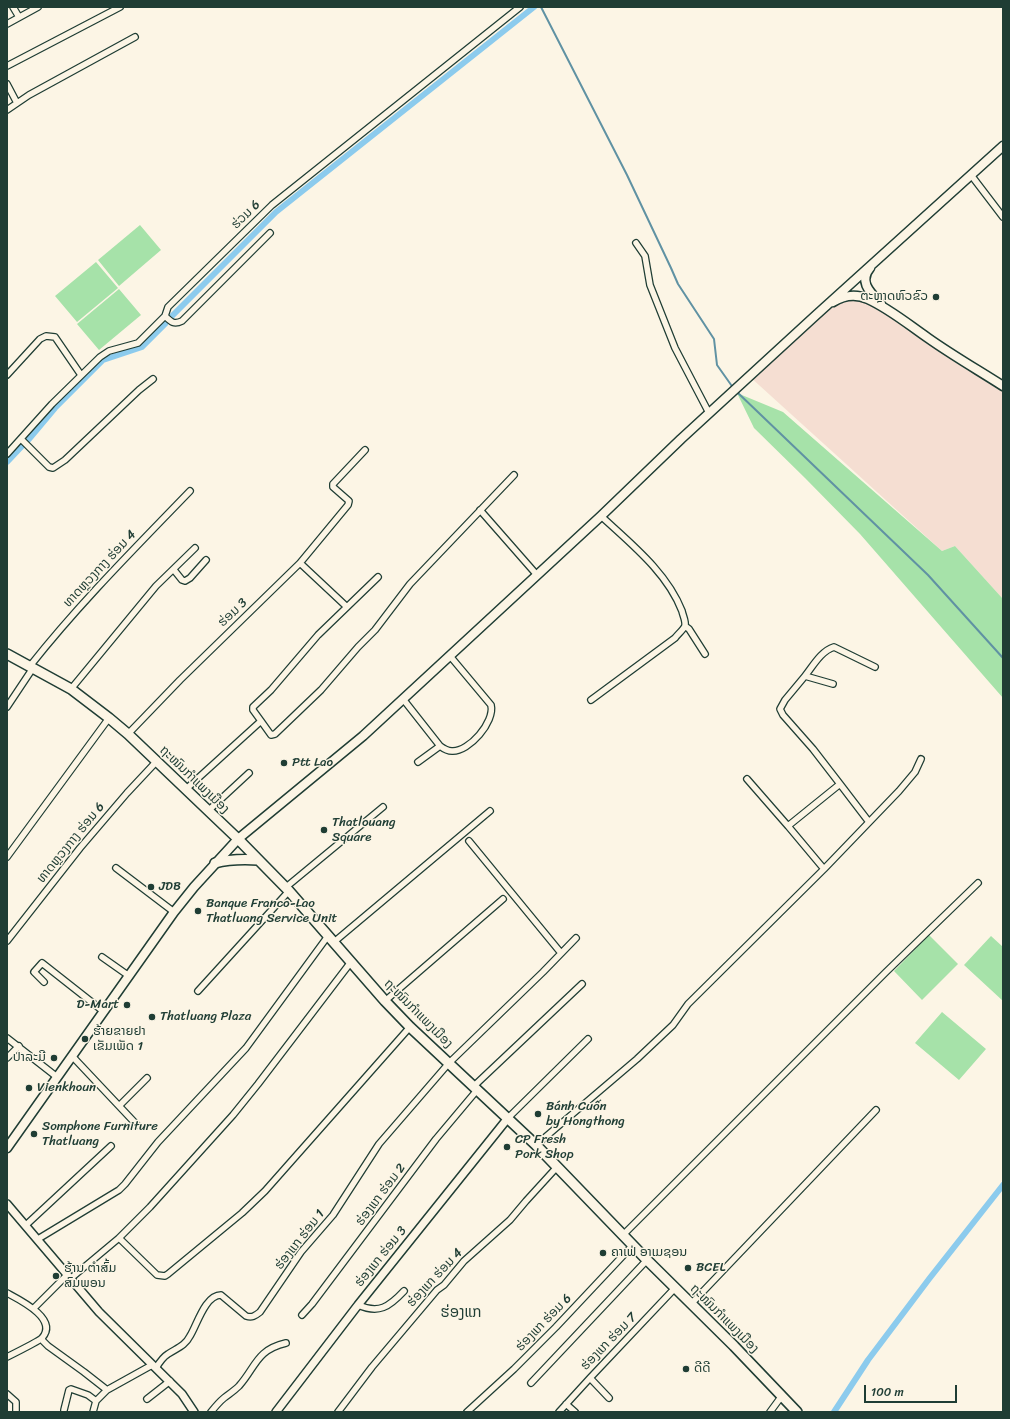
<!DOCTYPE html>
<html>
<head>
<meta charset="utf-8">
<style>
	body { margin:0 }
	#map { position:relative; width:1010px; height:1419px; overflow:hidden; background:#fcf5e5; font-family:Sriracha,sans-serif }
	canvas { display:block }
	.frame { position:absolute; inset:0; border:8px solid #1f3d34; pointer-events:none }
	.scale { position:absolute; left:864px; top:1385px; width:93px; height:18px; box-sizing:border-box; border:2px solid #1f3d34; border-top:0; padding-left:5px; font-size:12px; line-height:14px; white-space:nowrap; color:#1f3d34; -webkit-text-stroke:3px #fcf5e5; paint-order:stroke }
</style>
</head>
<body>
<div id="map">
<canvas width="1010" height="1419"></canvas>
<div class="frame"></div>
<div class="scale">100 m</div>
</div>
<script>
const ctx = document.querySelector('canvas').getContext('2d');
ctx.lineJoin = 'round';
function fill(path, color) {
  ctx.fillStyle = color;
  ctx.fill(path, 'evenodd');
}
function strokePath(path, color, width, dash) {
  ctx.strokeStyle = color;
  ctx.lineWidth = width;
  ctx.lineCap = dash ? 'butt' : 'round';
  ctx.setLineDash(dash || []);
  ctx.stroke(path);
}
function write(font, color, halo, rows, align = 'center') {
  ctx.font = font + ' Sriracha,"Noto Sans Lao",sans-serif';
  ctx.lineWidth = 3;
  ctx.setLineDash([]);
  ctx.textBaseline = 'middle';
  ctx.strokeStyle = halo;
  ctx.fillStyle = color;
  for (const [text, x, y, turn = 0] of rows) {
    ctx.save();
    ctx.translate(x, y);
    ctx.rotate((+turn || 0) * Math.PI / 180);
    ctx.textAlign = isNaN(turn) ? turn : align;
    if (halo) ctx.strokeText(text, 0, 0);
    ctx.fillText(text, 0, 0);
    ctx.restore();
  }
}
fill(new Path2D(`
	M853 296 885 309 1003 381V599L955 546 942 551 749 376 831 303Z`), '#f5ded2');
fill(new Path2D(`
	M140 225 161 250 119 286 98 260Z
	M96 262 118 288 77 322 55 296Z
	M119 289 141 315 99 350 77 324Z
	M737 393 783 412 942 551 955 546 1003 599V698L860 534 805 478 754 428Z
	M929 935 958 964 922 1000 894 971Z
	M991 936 1003 947V1001L964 965Z
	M942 1012 986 1049 959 1080 915 1043Z`), '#a6e2a9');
strokePath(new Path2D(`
	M541 7 627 175 671 268 678 284 714 339 717 365 734 389
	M737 392 928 575 1003 658`), '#6092a3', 2);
strokePath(new Path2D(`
	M172 316 276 212 534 7
	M29 439 55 408 103 360 142 347 165 324
	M7 462 23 445
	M834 1412 868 1360 929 1279 1003 1185`), '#8ccbed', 6);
const minor = new Path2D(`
	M13 7 19 17
	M7 24 38 7
	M7 66 120 7
	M7 84 17 103
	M7 110 29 95 135 37
	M971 175 1003 217
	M636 243 645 256 650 285 675 348 709 413
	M165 316C171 322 174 325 182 321L270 233
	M7 375 40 339 46 336 55 337 81 375
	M21 439 49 467 53 468 65 460 139 390 153 379
	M7 454 52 404 100 357 109 351 138 343 165 316 168 307 272 205 520 7
	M480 510 537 575
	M300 563 347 607
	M174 570 182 580 185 581 190 578 206 560
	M685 626 689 629 705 654
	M30 666C79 604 135 548 190 491
	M805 676C813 666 821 651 834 647L875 667
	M71 689 156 586 195 548
	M403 699 440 746C444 749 447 751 452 751 469 752 495 722 491 705L450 656
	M591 700 675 638C678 634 683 630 685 626 686 621 683 616 682 611 667 572 630 543 601 516
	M7 707 33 668
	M261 721 253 710V707L271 690 318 635 378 577
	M128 734 180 680 300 563 348 505 349 501 333 487V484L365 450
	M418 762 440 746
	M747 779 788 826
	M840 784 869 822
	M185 790 261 721 271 735 275 734 321 690 358 647 375 630 410 584 514 475
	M208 811 249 773
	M469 841 561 953
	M7 857 109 718
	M116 868 174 912
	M824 869 899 791 915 772 921 759
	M285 888 383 807
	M7 941 80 848 127 793 156 762
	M334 942 490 811
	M102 957 129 976
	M44 982 34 972 42 963 103 1011
	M198 991 289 891
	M385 1001 503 899
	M7 1038 57 1077
	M72 1056 137 1125
	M7 1058 19 1046
	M474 1086 582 984
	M119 1106 147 1078
	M508 1118 588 1039
	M536 1145 637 1059 673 1025 688 1004 824 869 788 826 840 784 813 749 783 715 780 709 785 700 805 676 833 684
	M26 1225 111 1146
	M623 1235 886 972 978 883
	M119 1238 157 1275 165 1276 168 1274 242 1213 265 1191 410 1027
	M38 1239 119 1190 125 1184 158 1142 246 1048 328 936
	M70 1279 119 1238 150 1207 233 1115 258 1084 351 962
	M7 1293C20 1300 59 1319 42 1338 39 1341 13 1354 7 1357
	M691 1304 876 1110
	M358 1305C379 1314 389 1307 404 1291
	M34 1308 67 1275
	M302 1315 312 1304 436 1139 478 1089
	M42 1338 43 1341 48 1346 84 1372 107 1390
	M156 1368C159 1363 163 1357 168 1354 177 1348 185 1346 190 1336 197 1325 205 1295 221 1295L246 1316C252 1318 255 1316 260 1312L301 1252 333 1215 379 1144 449 1063 543 972 576 938
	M590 1378 609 1398
	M531 1383 647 1260
	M7 1394 16 1402V1412
	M147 1399 170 1381
	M566 1404 575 1412
	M64 1410 69 1390 71 1389 88 1395 96 1401
	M93 1412 96 1401 107 1390 152 1365
	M211 1412C215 1407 219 1402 224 1398 229 1394 234 1391 239 1386 256 1367 256 1350 286 1343
	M338 1412 372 1367 437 1290 444 1285 464 1261 510 1220 526 1201 557 1167
	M467 1412 514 1369 556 1327 633 1245
	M559 1412 590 1378 675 1288
	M770 1412 781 1397`);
const tertiary = new Path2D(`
	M7 1204 99 1312 182 1394 194 1412
	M276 1412 358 1305 508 1118`);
const secondary = new Path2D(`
	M870 268C858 282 871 293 881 304
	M833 302C844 295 857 294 868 299 890 309 909 325 928 338 952 355 978 370 1003 386
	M7 1148 174 912 194 887 238 839 363 736 601 516 681 439 815 316 1003 146`);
const primary = new Path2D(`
	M7 654 71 689 109 718 128 734 238 839 289 891 385 1001 410 1027 536 1145 647 1260 734 1346 797 1412
	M215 863C230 859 243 859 258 860`);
strokePath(minor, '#1f3d34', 8);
strokePath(tertiary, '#1f3d34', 10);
strokePath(secondary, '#1f3d34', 11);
strokePath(primary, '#1f3d34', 12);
strokePath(minor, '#fcf5e5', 5.5);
strokePath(tertiary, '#fcf5e5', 7);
strokePath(secondary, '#fcf5e5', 8);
strokePath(primary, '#fcf5e5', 9);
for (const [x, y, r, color] of [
	[936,297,4,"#1f3d34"],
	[284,763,4,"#1f3d34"],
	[324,830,4,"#1f3d34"],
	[151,887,4,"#1f3d34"],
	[198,911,4,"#1f3d34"],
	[127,1005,4,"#1f3d34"],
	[152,1017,4,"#1f3d34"],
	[85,1039,4,"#1f3d34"],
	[54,1058,4,"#1f3d34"],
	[29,1088,4,"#1f3d34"],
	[538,1114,4,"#1f3d34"],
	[34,1134,4,"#1f3d34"],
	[507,1147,4,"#1f3d34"],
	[603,1253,4,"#1f3d34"],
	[688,1268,4,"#1f3d34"],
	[56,1276,4,"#1f3d34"],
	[686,1369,4,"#1f3d34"]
]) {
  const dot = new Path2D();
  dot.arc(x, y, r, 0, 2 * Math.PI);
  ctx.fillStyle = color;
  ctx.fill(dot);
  strokePath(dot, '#fcf5e5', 1.5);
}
write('13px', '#1f3d34', '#fcf5e5', [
	["ຮ່ວມ 6",246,215,-45],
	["ທາດຫຼວງກາງ ຮ່ອມ 4",100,569,-47],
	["ຮ່ອມ 3",233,613,-44],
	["ຖະໜົນກຳແພງເມືອງ",194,780,44],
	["ທາດຫຼວງກາງ ຮ່ອມ 6",71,843,-51],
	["ຖະໜົນກຳແພງເມືອງ",418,1014,45],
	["ຮ່ອງແກ ຮ່ອມ 2",381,1195,-53],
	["ຮ່ອງແກ ຮ່ອມ 1",300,1240,-52],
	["ຮ່ອງແກ ຮ່ອມ 3",381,1257,-51],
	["ຮ່ອງແກ ຮ່ອມ 4",435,1278,-47],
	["ຖະໜົນກຳແພງເມືອງ",724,1319,45],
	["ຮ່ອງແກ ຮ່ອມ 6",544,1323,-46],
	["ຮ່ອງແກ ຮ່ອມ 7",609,1342,-46]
]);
write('13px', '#1f3d34', '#fcf5e5', [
	["ຕະຫຼາດຫົວຂົວ",928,297,"right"],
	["Ptt Lao",292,763],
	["Thatlouang",332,823],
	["Square",332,838],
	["JDB",159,887],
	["Banque Franco-Lao",206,904],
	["Thatluang Service Unit",206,919],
	["D-Mart",119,1005,"right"],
	["Thatluang Plaza",160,1017],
	["ຮ້າຍຂາຍຢາ",93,1032],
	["ເຂັມເພັດ 1",93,1047],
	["ປາລະມີ",46,1058,"right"],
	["Vienkhoun",37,1088],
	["Bánh Cuốn",546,1107],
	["by Hongthong",546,1122],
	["Somphone Furniture",42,1127],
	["Thatluang",42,1142],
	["CP Fresh",515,1140],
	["Pork Shop",515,1155],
	["ຄາເຟ່ ອາເມຊອນ",611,1253],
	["BCEL",696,1268],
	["ຮ້ານ ຕຳສົ້ມ",64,1269],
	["ສົມພອນ",64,1284],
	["ດີດີ",694,1369]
], 'left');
write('15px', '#1f3d34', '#fcf5e5', [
	["ຮ່ອງແກ",461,1313]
]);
</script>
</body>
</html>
